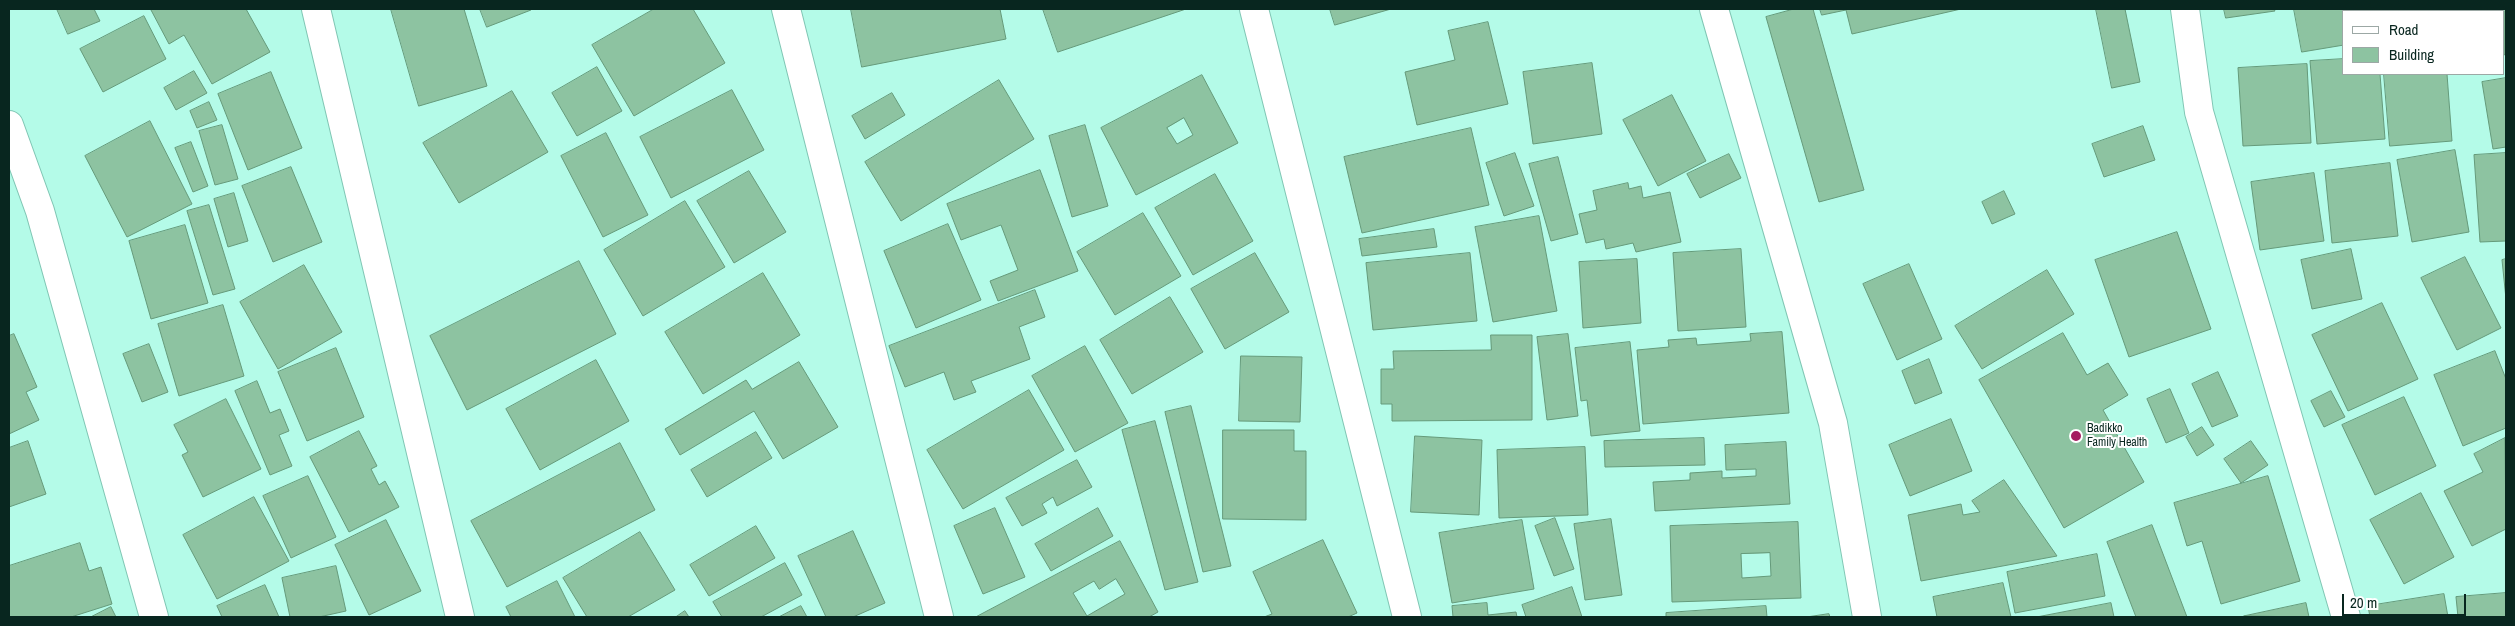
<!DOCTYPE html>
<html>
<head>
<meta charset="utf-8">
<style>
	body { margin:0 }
	#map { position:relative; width:2515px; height:626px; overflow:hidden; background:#b4fbe8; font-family:"Archivo Narrow",sans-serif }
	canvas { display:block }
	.frame { position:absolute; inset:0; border:10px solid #08261f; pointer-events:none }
	.legend { position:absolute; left:2342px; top:10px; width:162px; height:65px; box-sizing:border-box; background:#fff; border:1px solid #9ca8a5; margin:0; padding:6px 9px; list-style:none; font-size:15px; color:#08261f }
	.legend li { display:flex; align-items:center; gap:10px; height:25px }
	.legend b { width:25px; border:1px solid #9ca8a5 }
	.scale { position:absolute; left:2342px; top:594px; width:124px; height:22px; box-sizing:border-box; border:2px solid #08261f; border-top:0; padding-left:6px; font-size:15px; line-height:18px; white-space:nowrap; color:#08261f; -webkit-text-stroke:4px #fff; paint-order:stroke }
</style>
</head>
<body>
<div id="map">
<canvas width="2515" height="626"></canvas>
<div class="frame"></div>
<ul class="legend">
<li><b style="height:6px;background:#fff"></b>Road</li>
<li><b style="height:14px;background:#8dc3a1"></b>Building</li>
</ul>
<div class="scale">20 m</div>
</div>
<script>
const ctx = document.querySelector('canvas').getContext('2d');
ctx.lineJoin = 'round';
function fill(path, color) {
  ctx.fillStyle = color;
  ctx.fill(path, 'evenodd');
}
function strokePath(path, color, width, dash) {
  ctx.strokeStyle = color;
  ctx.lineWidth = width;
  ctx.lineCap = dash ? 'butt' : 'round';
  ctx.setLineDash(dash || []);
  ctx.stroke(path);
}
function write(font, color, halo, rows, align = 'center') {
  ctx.font = font + ' "Archivo Narrow",sans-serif';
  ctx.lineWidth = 4;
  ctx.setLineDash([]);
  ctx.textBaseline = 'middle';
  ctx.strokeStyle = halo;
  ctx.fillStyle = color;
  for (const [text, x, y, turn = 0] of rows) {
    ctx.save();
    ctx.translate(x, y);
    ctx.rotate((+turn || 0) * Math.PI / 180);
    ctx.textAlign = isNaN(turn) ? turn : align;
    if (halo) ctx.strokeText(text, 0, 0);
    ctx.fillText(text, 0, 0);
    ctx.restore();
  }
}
const building = new Path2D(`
	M57 9H94L100 21 68 34Z
	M153 9H246L270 52 212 84 184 35 169 44 151 10Z
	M391 9H464L487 86 419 106Z
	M480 9H531V10L487 27Z
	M654 9H693L725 63 634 116 592 45Z
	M851 9H1000L1006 39 862 67Z
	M1043 9H1186L1058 52Z
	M1330 9H1391L1335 25Z
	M1794 9H1813L1864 190 1819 202 1766 17Z
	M1820 9H1961L1852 34 1846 10 1822 15Z
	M2096 9H2125L2140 82 2112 88Z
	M2224 9H2274L2275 11 2226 18Z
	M2294 9H2401L2402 11H2344V45L2302 52Z
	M2415 9H2474V11H2416Z
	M2479 9H2506V54L2504 55V11H2480Z
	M144 16 166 59 103 92 80 49Z
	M1488 22 1508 104 1417 125 1405 72 1455 60 1448 31Z
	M2344 59V74H2380L2385 139 2317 144 2310 61Z
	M1592 63 1602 134 1533 144 1523 72Z
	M2307 64 2311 143 2243 146 2238 68Z
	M597 67 622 111 577 136 552 93Z
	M194 71 207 93 176 110 164 88Z
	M271 72 302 148 248 170 218 94Z
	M2384 74H2447L2452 141 2390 146Z
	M1202 75 1238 143 1136 195 1101 128ZM1184 118 1193 135 1177 144 1167 128Z
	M2506 78V147L2493 149 2482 82Z
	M999 80 1034 139 901 221 865 162Z
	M732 90 764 150 671 198 640 137Z
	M512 91 548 152 459 203 423 143Z
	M892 93 905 115 865 139 852 116Z
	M1672 95 1706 161 1658 186 1623 120Z
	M209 102 217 120 197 128 190 111Z
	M150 121 192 204 127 237 85 156Z
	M222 125 238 179 215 185 199 131Z
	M1085 125 1108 206 1072 217 1049 136Z
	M2143 126 2155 160 2104 177 2092 144Z
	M1471 128 1489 205 1362 233 1344 157Z
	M606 133 648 215 603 237 561 156Z
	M191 142 208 186 193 192 175 148Z
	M2455 150 2469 232 2412 242 2397 160Z
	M1515 153 1534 206 1504 216 1486 163Z
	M2506 153V241L2480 242 2474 155Z
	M1729 154 1741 178 1700 198 1687 174Z
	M1558 157 1578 234 1551 241 1529 164Z
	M2390 163 2398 236 2332 243 2325 171Z
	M291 167 322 242 273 262 242 186Z
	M1040 170 1078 271 998 301 990 281 1018 270 1001 225 961 240 947 204Z
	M749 171 786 232 734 263 697 201Z
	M2314 173 2324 241 2260 250 2251 182Z
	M1215 174 1253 241 1193 275 1155 208Z
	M1628 183 1629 189 1641 186 1643 198 1670 192 1681 242 1636 252 1633 243 1606 249 1604 239 1586 243 1579 214 1597 210 1593 191Z
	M2004 191 2015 214 1992 224 1982 202Z
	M234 193 248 241 228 247 214 199Z
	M685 201 725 267 643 316 604 250Z
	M209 205 235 289 213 295 187 211Z
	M1143 213 1181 276 1115 315 1077 252Z
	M1539 216 1557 311 1493 322 1475 227Z
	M948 224 981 300 916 328 884 251Z
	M185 225 208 303 151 319 129 241Z
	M1434 229 1437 247 1362 256 1359 239Z
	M2177 232 2211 329 2129 357 2095 260Z
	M1741 249 1746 327 1678 331 1673 253Z
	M2351 249 2362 299 2312 309 2301 260Z
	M1255 253 1289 312 1225 349 1191 289Z
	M1470 253 1477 321 1373 330 1366 263Z
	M2465 257 2501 328 2457 350 2421 278Z
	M1637 259 1641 323 1583 328 1579 262Z
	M2506 259V299L2502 260Z
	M579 261 616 334 467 410 430 336Z
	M1909 264 1942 339 1897 360 1863 284Z
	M304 265 342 332 278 369 240 302Z
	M2047 270 2074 314 1982 369 1955 326Z
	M763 273 800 335 703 394 665 332Z
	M1035 290 1045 317 1019 327 1030 359 971 381 976 392 954 400 944 372 905 387 889 346Z
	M1170 297 1203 352 1132 394 1100 340Z
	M2382 303 2418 379 2348 411 2312 335Z
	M223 305 244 376 179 396 158 324Z
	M1782 332 1789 413 1643 424 1637 350 1669 347 1668 340 1696 338 1697 345 1751 341 1750 334Z
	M2063 333 2087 375 2108 363 2128 395 2103 410 2144 482 2064 528 1979 380Z
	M14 334 37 387 26 392 39 420 9 434V336Z
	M1568 334 1578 416 1547 420 1537 337Z
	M1491 335H1532V420L1392 421V404H1381V369H1394L1393 351 1491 350Z
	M1630 342 1640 431 1591 436 1587 400 1581 401 1575 348Z
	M149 344 168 392 142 402 123 354Z
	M1085 346 1128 423 1075 452 1032 376Z
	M336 348 364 417 307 441 278 372Z
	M2495 351 2506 379V428L2463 446 2434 375Z
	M1241 356 1302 357 1300 422 1239 421Z
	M1929 359 1942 393 1915 404 1902 371Z
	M596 360 629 421 540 470 506 409Z
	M799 362 838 427 783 459 754 411 680 455 665 429 746 380 752 389Z
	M2218 372 2238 416 2212 427 2192 384Z
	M257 381 270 413 280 409 289 431 279 435 292 466 270 475 235 391Z
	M2170 389 2189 433 2166 443 2147 399Z
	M1029 390 1064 450 963 509 927 450Z
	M2331 391 2345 417 2324 427 2311 401Z
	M2404 397 2436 466 2375 495 2342 425Z
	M226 399 261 469 203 497 182 455 188 452 174 425Z
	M1191 406 1231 566 1203 572 1165 412Z
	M1951 419 1972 471 1910 496 1889 445Z
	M1155 421 1198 582 1165 590 1122 430Z
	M2202 427 2214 445 2197 456 2186 437Z
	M1223 430H1294V451H1306V520L1223 519Z
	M359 431 377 466 371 469 379 485 385 481 399 507 349 532 310 457Z
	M756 432 772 458 707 497 691 470Z
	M1415 436 1482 440 1479 515 1411 512Z
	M1704 438 1705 465 1605 467 1604 441Z
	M2505 438 2506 529 2472 546 2444 491 2483 472 2474 454Z
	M28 441 46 494 9 507V448Z
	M2251 441 2268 465 2241 483 2224 459Z
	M1786 442 1790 504 1655 511 1653 482 1690 480V473L1722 471V478L1756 476V469L1726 470 1725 445Z
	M620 443 655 510 507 587 471 521Z
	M1585 447 1588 515 1499 518 1497 450Z
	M1077 460 1092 487 1057 506 1053 497 1042 504 1047 513 1022 526 1006 498Z
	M308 476 336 537 291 558 263 496Z
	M2268 476 2300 581 2221 604 2202 541 2187 546 2174 503Z
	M2004 480 2057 556 1921 581 1908 515 1961 504 1963 515 1980 512 1972 501Z
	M2421 493 2454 557 2404 584 2370 520Z
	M254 497 289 561 217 599 183 535Z
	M995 508 1025 577 983 594 954 526Z
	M1098 508 1113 536 1051 571 1035 544Z
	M1555 518 1574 569 1554 576 1535 526Z
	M1611 519 1622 595 1585 600 1574 524Z
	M386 520 421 591 369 615 335 545Z
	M1522 520 1534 589 1452 603 1439 533Z
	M1798 522 1801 598 1672 602 1670 526ZM1770 553 1771 576 1742 578 1741 554Z
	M2152 525 2187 617H2136L2107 542Z
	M756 526 775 558 709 596 690 565Z
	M853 531 885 603 853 617H826L798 556Z
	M640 532 675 590 628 617H587L563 578Z
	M1323 540 1357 613 1348 617H1264L1272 614 1253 572Z
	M1120 541 1158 612 1149 617H976ZM1116 579 1125 594 1087 616 1073 593 1094 581 1099 589Z
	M80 543 89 571 101 567 112 604 71 617H9V566Z
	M2097 554 2105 596 2015 613 2007 572Z
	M785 563 802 595 761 617H722L713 602Z
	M336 566 346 611 319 617H290L282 578Z
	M557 581 575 617H511L506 607Z
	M2003 583 2011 617H1937L1933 597Z
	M265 585 279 617H222L217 606Z
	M1572 587 1582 617H1526L1522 605Z
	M2506 593V617H2458L2456 597Z
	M2444 594 2448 617H2370L2368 606Z
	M1487 603 1488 615 1516 612 1517 617H1453L1452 606Z
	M2111 603 2114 617H2037Z
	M2306 603 2309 617 2244 616Z
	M801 606 807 617H779Z
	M1766 606 1767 617H1666V613Z
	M111 607 116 617H91Z
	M685 611 689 617H676Z
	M1829 614 1830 617H1807Z`);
fill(building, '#8dc3a1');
strokePath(building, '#659a7a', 1);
const minor = new Path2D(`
	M316 9 460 617
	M786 9 939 617
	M1254 9 1407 617
	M1714 9 1833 423 1867 617
	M2185 9 2199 112 2346 617
	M9 125 40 211 154 617`);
strokePath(minor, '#80c6b4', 30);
strokePath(minor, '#fff', 28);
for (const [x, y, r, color] of [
	[2076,436,6,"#a51b60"]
]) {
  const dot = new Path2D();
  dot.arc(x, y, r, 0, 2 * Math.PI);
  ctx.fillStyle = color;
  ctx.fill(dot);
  strokePath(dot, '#fff', 2);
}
write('12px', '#08261f', '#fff', [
	["Badikko",2087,429],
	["Family Health",2087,443]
], 'left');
</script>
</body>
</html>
